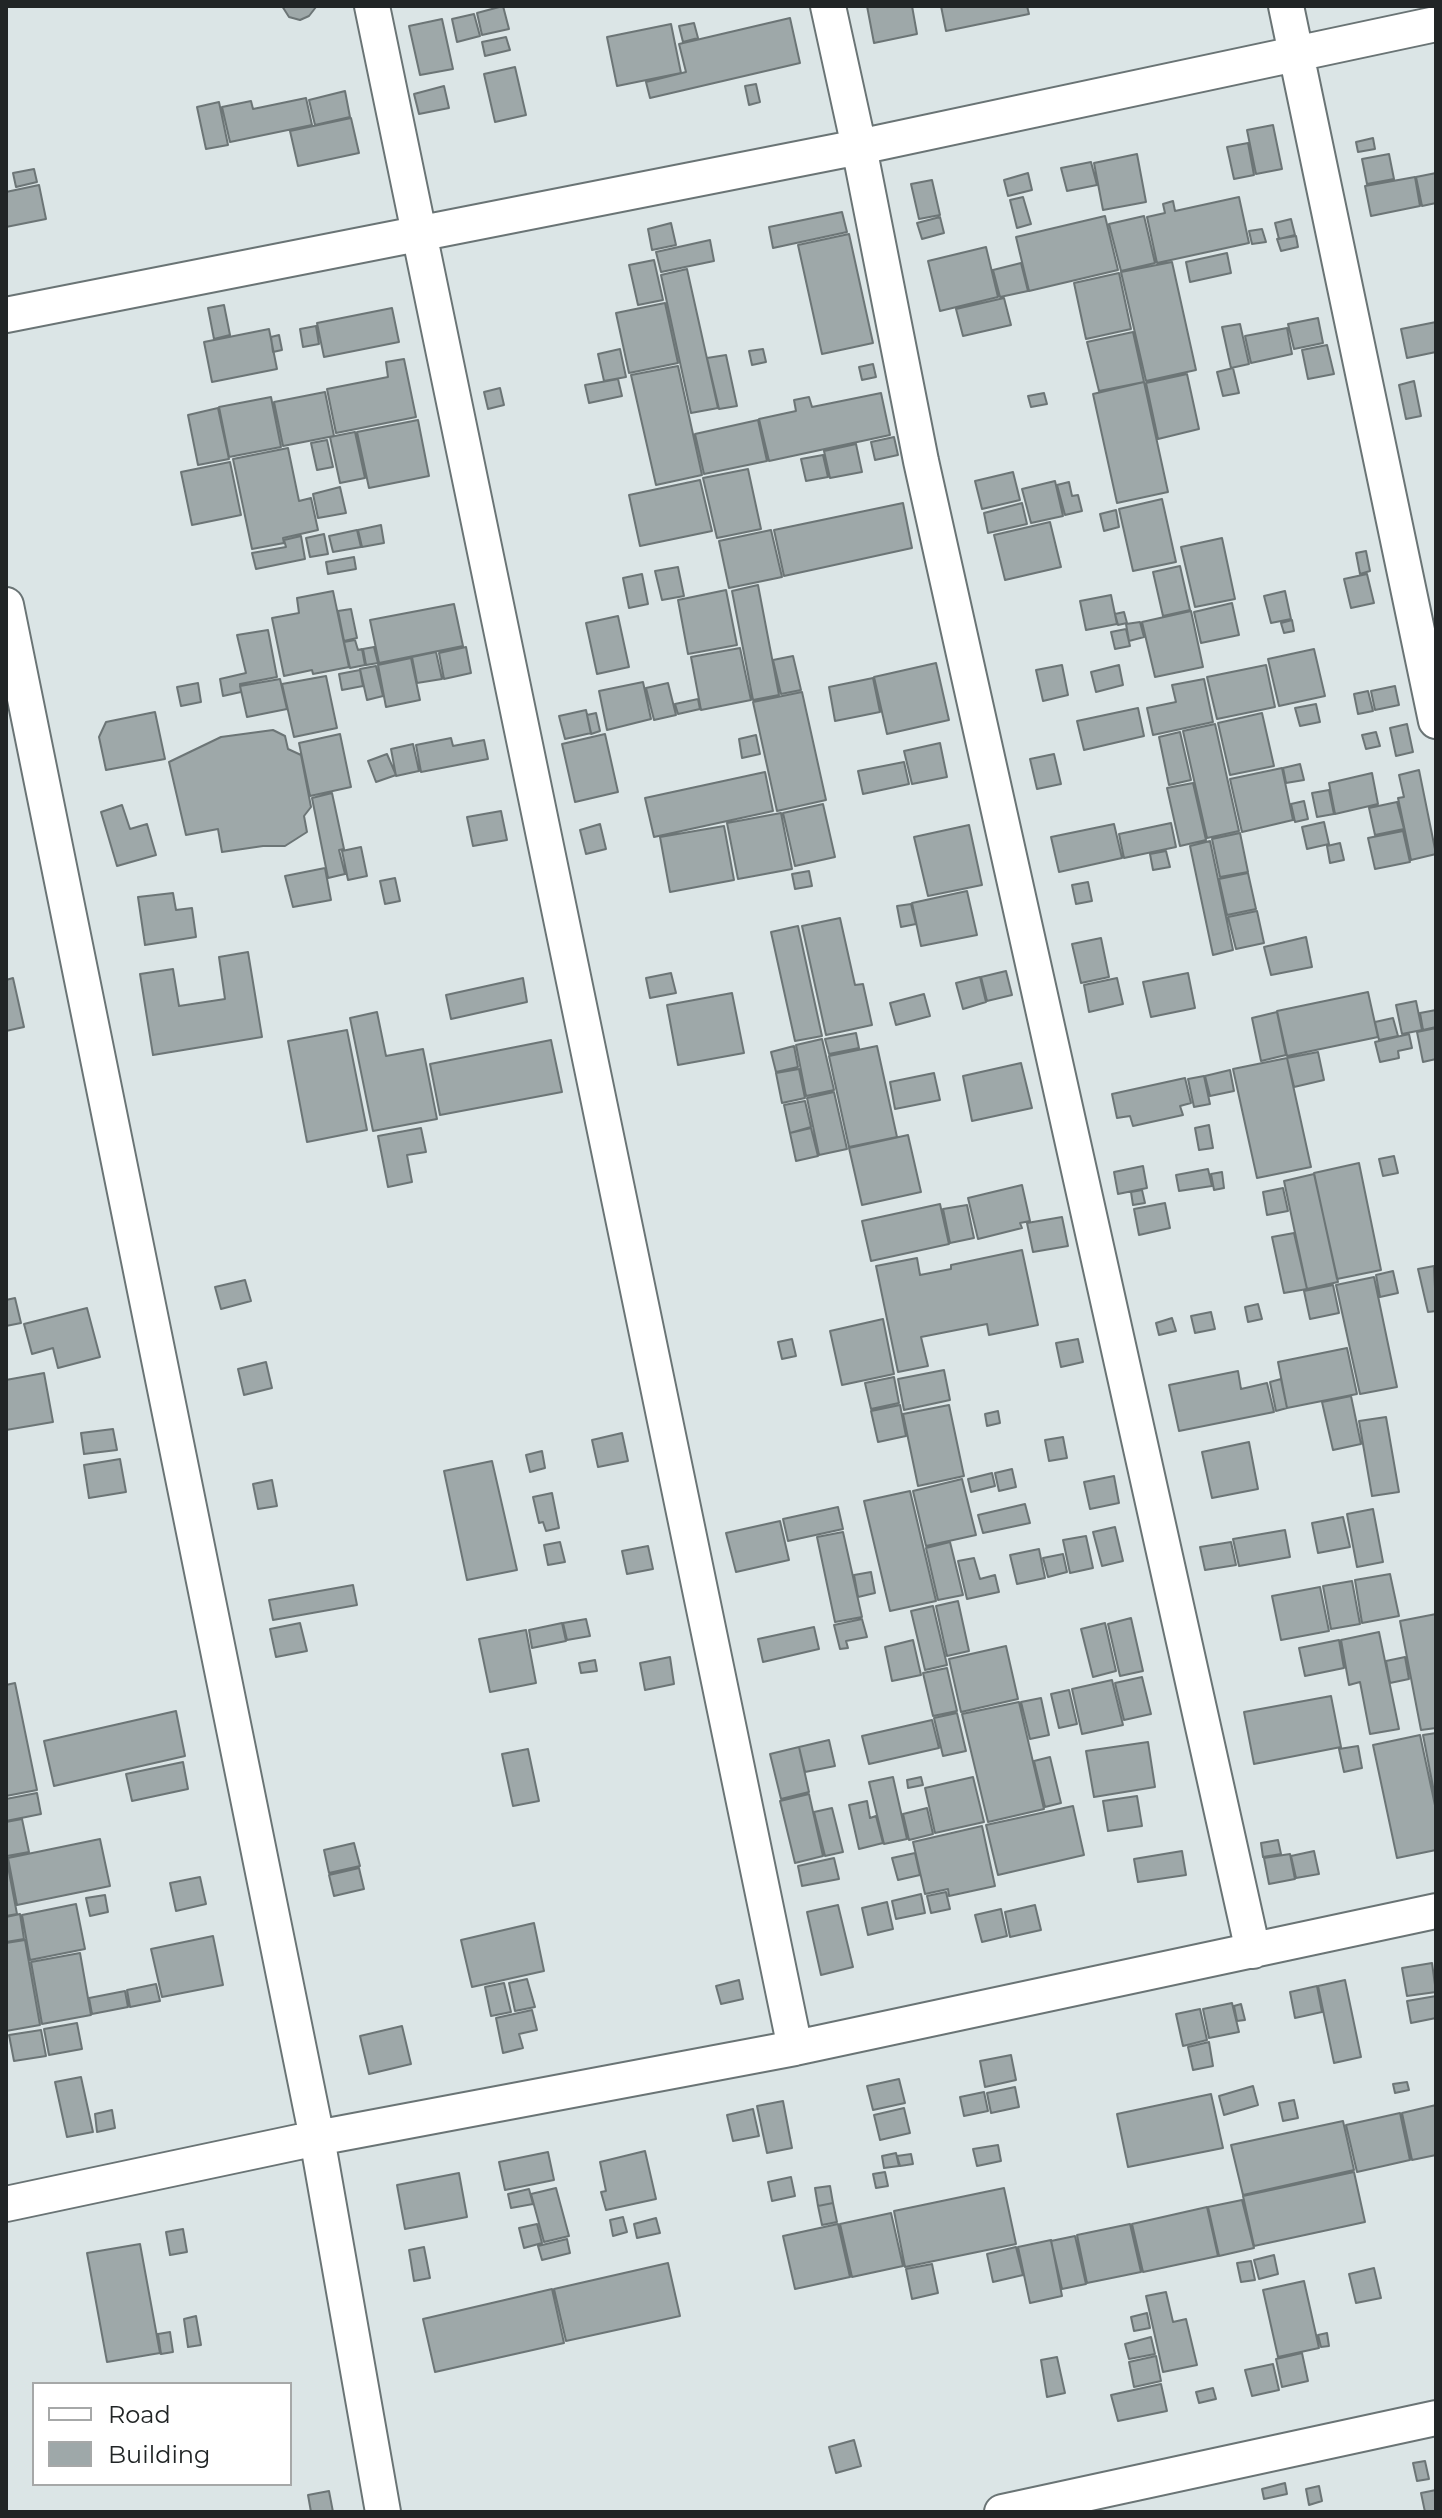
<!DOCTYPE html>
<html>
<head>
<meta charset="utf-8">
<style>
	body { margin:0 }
	#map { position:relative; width:1442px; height:2518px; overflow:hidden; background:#dbe5e6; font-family:Montserrat,sans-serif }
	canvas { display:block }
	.frame { position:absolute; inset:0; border:8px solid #212526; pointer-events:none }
	.legend { position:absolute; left:32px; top:2382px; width:260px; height:104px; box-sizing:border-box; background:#fff; border:2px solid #a6a8a8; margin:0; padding:10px 14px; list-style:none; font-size:24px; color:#212526 }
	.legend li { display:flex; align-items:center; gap:16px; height:40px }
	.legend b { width:40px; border:2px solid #a6a8a8 }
</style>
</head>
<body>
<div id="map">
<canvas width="1442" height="2518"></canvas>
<div class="frame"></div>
<ul class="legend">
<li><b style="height:10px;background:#fff"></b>Road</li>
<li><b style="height:22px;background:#9ea8a9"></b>Building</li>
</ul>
</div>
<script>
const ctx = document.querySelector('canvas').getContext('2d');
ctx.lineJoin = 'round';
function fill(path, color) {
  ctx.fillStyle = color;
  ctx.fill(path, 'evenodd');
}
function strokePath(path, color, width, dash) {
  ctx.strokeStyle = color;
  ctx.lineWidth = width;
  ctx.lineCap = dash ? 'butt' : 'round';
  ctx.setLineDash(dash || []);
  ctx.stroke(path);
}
const building = new Path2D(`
	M282 6H316V7L309 16 300 20 289 17Z
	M503 6 509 29 482 35 477 13Z
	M867 6H912L917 34 874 43Z
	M941 6H1027L1029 14 946 31Z
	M474 14 480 36 457 42 452 19Z
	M790 18 800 63 650 98 646 82 686 72 679 44Z
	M442 19 453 69 420 75 409 26Z
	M694 23 698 38 683 42 679 26Z
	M671 24 681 73 617 86 607 37Z
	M506 37 510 50 485 56 482 42Z
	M515 67 526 115 495 122 484 74Z
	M756 84 760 102 749 105 745 86Z
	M444 86 449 108 419 114 414 94Z
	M345 91 350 117 315 125 309 100Z
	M306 98 312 125 230 142 222 107 251 101 253 109Z
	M219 102 228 145 206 149 197 107Z
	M351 118 359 153 298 166 290 131Z
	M1273 125 1282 169 1256 174 1247 130Z
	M1373 138 1375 149 1358 152 1356 142Z
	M1248 143 1254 175 1234 179 1227 147Z
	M1137 154 1146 202 1103 210 1094 163Z
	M1389 154 1394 179 1367 184 1362 159Z
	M1091 162 1097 185 1067 191 1061 168Z
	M34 169 37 182 16 187 13 173Z
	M1028 173 1032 190 1008 196 1004 180Z
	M1436 173V203L1422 206 1416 177Z
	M1415 177 1420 206 1371 216 1365 186Z
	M932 180 940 215 919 219 911 184Z
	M39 185 46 219 6 227V192Z
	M1023 197 1031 224 1017 228 1010 200Z
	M1239 197 1249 243 1157 263 1147 217 1165 213 1163 204 1173 201 1175 211Z
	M842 212 847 232 773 248 769 227Z
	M1105 216 1118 270 1029 291 1016 237Z
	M1144 216 1155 263 1121 271 1109 224Z
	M940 217 944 233 922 239 917 223Z
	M1291 219 1295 235 1279 239 1275 223Z
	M671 223 676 245 652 250 648 229Z
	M1262 229 1266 242 1252 244 1249 231Z
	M849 234 873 343 822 354 798 245Z
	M1296 236 1298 247 1281 251 1277 239Z
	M710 240 714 261 661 272 656 252Z
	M986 247 998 297 940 311 928 261Z
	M1227 253 1231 273 1190 282 1186 262Z
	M654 260 663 300 638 305 629 265Z
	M1172 262 1196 370 1146 381 1121 272Z
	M1021 263 1028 291 1000 297 993 270Z
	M687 269 718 408 691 413 661 275Z
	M1119 273 1131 329 1086 339 1074 283Z
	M1004 298 1011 325 963 336 956 309Z
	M665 303 678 363 629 373 616 313Z
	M224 305 230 335 214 339 208 308Z
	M392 308 399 342 324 357 317 323Z
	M1318 318 1323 343 1294 349 1288 324Z
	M1436 322V352L1407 358 1401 329Z
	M1240 324 1249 364 1231 368 1222 327Z
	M316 326 319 344 303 347 300 329Z
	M1287 328 1292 354 1251 363 1245 336Z
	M269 329 277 369 212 382 204 342Z
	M1133 332 1144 382 1099 391 1087 342Z
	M279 335 282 350 273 352 271 337Z
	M1327 345 1334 374 1308 379 1302 350Z
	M620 349 626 377 604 381 598 354Z
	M763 349 766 362 752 365 749 351Z
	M726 355 737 406 719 409 707 358Z
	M404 359 416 417 336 433 327 389 388 377 386 362Z
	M873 364 876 377 862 380 859 367Z
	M678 366 702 475 656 485 631 375Z
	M1233 368 1239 393 1223 396 1217 372Z
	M1187 374 1199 429 1158 439 1146 383Z
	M618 379 622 396 589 403 585 385Z
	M1414 381 1421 416 1406 419 1399 385Z
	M1144 382 1168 492 1117 503 1093 394Z
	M500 388 504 405 488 409 484 392Z
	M325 392 334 436 283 446 274 402Z
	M881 393 890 435 769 461 759 419 796 411 794 400 809 397 812 407Z
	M1044 393 1047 404 1031 407 1028 396Z
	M271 397 281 447 229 457 219 407Z
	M218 408 229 459 198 465 188 415Z
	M418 420 429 476 369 488 357 432Z
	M758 420 767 461 704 474 695 434Z
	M355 432 365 478 340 483 330 437Z
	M894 437 898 455 875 460 871 442Z
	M327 440 333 467 317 470 311 443Z
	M856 444 862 472 830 478 824 451Z
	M288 448 299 501 311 498 318 530 283 538 284 543 252 549 233 459Z
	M823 455 828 477 806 481 801 459Z
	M230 462 241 515 192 525 181 472Z
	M748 469 761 529 717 538 703 478Z
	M1013 472 1020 500 982 509 975 481Z
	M700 480 712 531 640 546 629 495Z
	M1055 481 1063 516 1031 523 1022 489Z
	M1069 482 1072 496 1078 495 1082 511 1065 515 1057 485Z
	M340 487 346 513 318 518 313 494Z
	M1162 499 1176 562 1133 571 1119 509Z
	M903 503 912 548 784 576 774 530Z
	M1022 503 1027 524 988 533 984 513Z
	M1116 510 1119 527 1104 531 1100 514Z
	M1050 522 1061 567 1005 580 994 535Z
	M381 525 384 543 362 547 358 530Z
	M357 530 361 547 333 552 329 536Z
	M771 530 782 577 729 588 719 541Z
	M324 534 328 554 310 557 306 538Z
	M301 536 305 559 256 569 252 553 286 547 284 540Z
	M1222 538 1235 599 1195 607 1181 547Z
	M1366 551 1370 571 1360 574 1356 553Z
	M354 557 356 569 328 574 326 562Z
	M1180 566 1190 610 1163 616 1153 572Z
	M678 567 684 596 662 600 655 571Z
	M642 574 648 604 629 608 623 578Z
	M1367 574 1374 603 1351 608 1344 579Z
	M758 585 779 695 753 700 732 591Z
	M726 590 737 645 688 654 678 600Z
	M333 591 349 667 313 674 312 670 284 676 272 618 299 613 297 598Z
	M1285 591 1291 619 1271 623 1264 596Z
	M1111 595 1117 624 1086 630 1080 601Z
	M1232 603 1239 635 1201 643 1194 612Z
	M454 604 463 646 379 663 370 620Z
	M351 609 357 638 344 641 338 611Z
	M1191 611 1203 667 1155 677 1142 622Z
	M1124 612 1127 623 1118 625 1115 614Z
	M618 616 629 667 597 674 586 623Z
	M1292 620 1294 631 1284 633 1281 623Z
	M1140 622 1144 637 1129 641 1126 624Z
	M1126 629 1130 646 1115 649 1111 632Z
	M268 630 277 677 240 684 241 692 223 696 220 679 246 673 237 635Z
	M355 640 358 650 362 649 365 665 350 668 344 642Z
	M374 647 378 663 366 665 363 649Z
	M466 647 471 673 444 679 439 653Z
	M740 648 751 700 701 710 691 657Z
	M1314 649 1325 696 1279 706 1268 659Z
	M436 652 442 679 417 683 412 657Z
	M793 656 801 690 781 694 773 660Z
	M411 658 420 700 386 707 378 665Z
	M936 663 949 720 887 734 874 677Z
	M1062 665 1068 695 1043 701 1036 670Z
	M1119 665 1123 685 1096 692 1091 672Z
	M1266 665 1275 707 1217 719 1207 677Z
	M376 666 383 696 367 700 360 669Z
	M360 670 363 686 342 690 339 674Z
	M326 676 337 728 294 737 282 684Z
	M873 678 880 712 835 721 829 687Z
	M280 679 287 709 247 717 240 686Z
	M1204 679 1213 722 1153 735 1147 708 1176 702 1172 685Z
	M643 682 651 719 607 730 599 691Z
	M198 683 201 702 181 706 177 687Z
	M668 683 676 715 654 720 646 688Z
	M1395 686 1399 705 1375 710 1371 691Z
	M1368 691 1373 711 1358 714 1354 694Z
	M802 692 826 800 777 811 753 702Z
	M698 699 700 709 678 714 675 704Z
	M1316 704 1320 722 1300 726 1295 708Z
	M1138 708 1144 736 1084 750 1077 721Z
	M586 710 591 733 565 739 559 716Z
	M155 712 165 759 106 770 99 737 106 722Z
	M596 713 600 731 591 734 587 715Z
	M1262 713 1274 766 1230 775 1218 723Z
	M1215 724 1239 831 1207 838 1183 731Z
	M1407 724 1413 752 1396 756 1390 728Z
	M273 730 285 736 288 749 301 755 311 807 304 816 307 832 285 846H263L222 852 218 829 186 835 169 762 221 737Z
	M1180 732 1191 780 1169 785 1159 737Z
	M1376 732 1380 746 1366 749 1362 735Z
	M340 734 351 787 310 796 299 743Z
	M605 734 618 792 575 802 562 744Z
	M756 735 760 754 742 758 739 739Z
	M451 738 453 746 484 740 488 759 421 772 416 745Z
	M940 743 947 777 912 784 904 751Z
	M413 744 419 771 396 776 391 749Z
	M387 754 396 775 376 782 368 761Z
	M1054 754 1061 784 1037 789 1030 759Z
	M904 762 909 784 863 794 858 771Z
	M1300 764 1304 780 1286 783 1283 768Z
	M1282 768 1293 820 1242 832 1230 779Z
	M1419 770 1436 854 1411 860 1398 798 1404 797 1399 775Z
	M765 772 773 811 654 837 645 798Z
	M1372 773 1378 804 1335 814 1329 783Z
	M1193 783 1206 840 1180 846 1167 788Z
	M1329 790 1334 814 1317 817 1312 793Z
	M332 793 344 849 339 850 345 874 328 878 312 798Z
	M1304 801 1308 819 1295 822 1291 804Z
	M1397 802 1404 829 1375 835 1369 808Z
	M823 804 835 857 795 866 783 813Z
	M122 805 130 829 147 824 156 855 117 866 101 812Z
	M501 811 507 840 473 846 467 817Z
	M781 813 792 869 738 879 727 823Z
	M1324 822 1329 844 1307 849 1302 827Z
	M1171 823 1176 847 1124 858 1119 834Z
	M600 824 606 849 586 854 580 830Z
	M1114 824 1122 858 1059 872 1051 837Z
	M969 825 982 885 928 896 914 837Z
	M724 826 734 880 670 892 660 837Z
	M1403 831 1410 862 1375 869 1368 838Z
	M1240 833 1248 872 1220 877 1212 839Z
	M1210 841 1233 950 1213 955 1190 846Z
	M1340 843 1344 860 1330 863 1327 846Z
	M361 847 367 876 348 880 342 851Z
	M1166 851 1170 867 1153 870 1150 854Z
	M325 868 331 900 293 907 285 876Z
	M809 871 812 886 795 889 792 874Z
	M1248 873 1256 909 1227 915 1219 879Z
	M395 878 400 901 385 904 380 881Z
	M1088 882 1092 901 1076 904 1072 885Z
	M967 891 977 935 921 946 912 903Z
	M173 893 176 910 192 908 196 937 145 945 138 897Z
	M911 904 916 924 901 927 897 906Z
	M1257 911 1264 943 1236 949 1228 917Z
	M840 918 855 985 863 984 872 1025 826 1035 802 926Z
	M798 926 822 1036 795 1041 771 932Z
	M1306 937 1312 967 1271 975 1264 947Z
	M1101 938 1109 977 1081 983 1072 944Z
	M248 952 262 1037 153 1055 140 974 173 969 179 1006 225 999 219 957Z
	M1006 971 1012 995 987 1001 981 977Z
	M671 973 676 993 650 998 646 978Z
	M1188 973 1195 1008 1151 1017 1143 982Z
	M980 977 986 1002 963 1009 956 983Z
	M13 978 24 1027 6 1031V980Z
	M523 978 527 1002 451 1019 446 995Z
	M1117 978 1123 1004 1089 1012 1084 985Z
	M1368 992 1378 1037 1287 1056 1277 1011Z
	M732 993 744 1053 678 1065 667 1005Z
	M924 994 930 1016 896 1025 890 1003Z
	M1416 1001 1422 1030 1402 1034 1396 1005Z
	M1436 1010V1027L1423 1030 1420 1013Z
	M377 1012 386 1056 423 1049 437 1119 373 1131 350 1018Z
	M1277 1012 1286 1055 1261 1061 1252 1018Z
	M1393 1018 1398 1036 1379 1040 1375 1022Z
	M1436 1028V1059L1423 1062 1417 1032Z
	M347 1030 367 1130 307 1142 288 1041Z
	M856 1033 859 1048 829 1054 825 1039Z
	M1409 1034 1412 1048 1398 1051 1399 1058 1380 1062 1375 1042Z
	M822 1039 834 1090 806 1096 796 1045Z
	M551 1040 562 1092 440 1115 430 1064Z
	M794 1046 798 1067 776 1072 771 1052Z
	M877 1046 897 1137 849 1147 829 1056Z
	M1318 1052 1324 1080 1294 1087 1287 1058Z
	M1287 1058 1311 1167 1257 1178 1233 1069Z
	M1021 1063 1032 1108 972 1121 963 1076Z
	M799 1069 805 1098 782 1103 776 1073Z
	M1230 1070 1234 1091 1210 1096 1205 1076Z
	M934 1073 940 1100 895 1109 890 1082Z
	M1204 1076 1210 1104 1194 1107 1188 1079Z
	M1185 1078 1191 1103 1180 1106 1183 1115 1133 1126 1130 1116 1117 1118 1112 1094Z
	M834 1092 847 1149 819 1155 807 1098Z
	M805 1101 811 1127 790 1133 784 1105Z
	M1209 1125 1213 1148 1199 1150 1195 1128Z
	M421 1128 426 1152 407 1155 412 1182 388 1187 378 1136Z
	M811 1128 818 1156 796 1161 790 1133Z
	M908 1135 921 1192 862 1205 849 1148Z
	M1394 1156 1398 1173 1383 1176 1379 1159Z
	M1359 1163 1381 1270 1337 1279 1314 1173Z
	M1143 1166 1147 1188 1118 1194 1114 1172Z
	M1208 1169 1212 1186 1179 1191 1176 1175Z
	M1222 1172 1224 1188 1214 1190 1211 1174Z
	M1314 1174 1338 1282 1307 1289 1284 1181Z
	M1022 1185 1030 1221 1020 1223 1022 1228 978 1239 968 1198Z
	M1283 1188 1288 1211 1267 1215 1263 1192Z
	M1142 1190 1145 1203 1133 1205 1131 1192Z
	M1165 1203 1170 1228 1139 1235 1134 1209Z
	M940 1204 949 1244 871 1261 862 1221Z
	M967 1205 974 1238 950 1243 943 1209Z
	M1062 1217 1068 1246 1033 1252 1027 1223Z
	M1294 1233 1307 1289 1284 1293 1272 1237Z
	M1022 1250 1038 1325 989 1335 987 1324 921 1337 928 1366 898 1372 876 1266 917 1258 920 1275 951 1269V1265Z
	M1434 1266 1436 1311 1428 1312 1418 1269Z
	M1393 1271 1398 1293 1380 1297 1376 1275Z
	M1374 1277 1397 1387 1360 1394 1336 1285Z
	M245 1280 251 1301 221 1309 215 1287Z
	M1333 1285 1339 1313 1310 1319 1304 1291Z
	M15 1298 21 1323 6 1326V1300Z
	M1258 1304 1262 1319 1248 1322 1245 1307Z
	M87 1308 100 1357 58 1368 53 1348 32 1354 24 1324Z
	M1211 1312 1215 1329 1195 1333 1191 1316Z
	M1172 1318 1176 1331 1159 1335 1156 1323Z
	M883 1319 894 1374 842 1385 830 1331Z
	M792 1339 796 1356 782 1359 778 1342Z
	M1078 1339 1083 1362 1061 1367 1056 1343Z
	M1347 1348 1357 1394 1287 1408 1278 1362Z
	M266 1362 272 1388 244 1395 238 1369Z
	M944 1370 950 1400 904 1410 898 1379Z
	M1238 1371 1241 1389 1267 1383 1274 1412 1179 1431 1169 1385Z
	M44 1373 53 1422 6 1430V1380Z
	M894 1377 899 1403 871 1409 865 1383Z
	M1281 1379 1287 1408 1276 1411 1270 1382Z
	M1351 1396 1361 1444 1333 1450 1322 1402Z
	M900 1405 906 1436 878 1442 871 1411Z
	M949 1405 964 1476 918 1486 903 1414Z
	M998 1411 1000 1423 987 1426 985 1414Z
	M1386 1417 1399 1492 1372 1496 1359 1421Z
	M113 1429 117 1450 84 1454 81 1433Z
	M622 1433 628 1461 598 1467 592 1440Z
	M1063 1437 1067 1458 1049 1461 1045 1440Z
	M1249 1442 1258 1489 1212 1498 1202 1452Z
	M542 1451 545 1468 530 1472 526 1455Z
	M120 1459 126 1492 89 1498 84 1465Z
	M492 1461 517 1570 467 1580 444 1471Z
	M1012 1469 1016 1487 999 1491 995 1473Z
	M992 1473 995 1486 971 1492 968 1479Z
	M1114 1476 1119 1503 1090 1509 1084 1482Z
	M962 1479 976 1535 926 1546 913 1491Z
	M272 1480 277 1506 258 1509 253 1484Z
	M910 1491 936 1601 890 1611 864 1501Z
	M552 1493 559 1528 546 1531 543 1522 539 1523 533 1497Z
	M1025 1504 1030 1523 983 1533 978 1515Z
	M838 1507 843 1529 788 1541 783 1519Z
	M1373 1509 1383 1562 1357 1567 1347 1514Z
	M1343 1517 1350 1547 1318 1553 1312 1523Z
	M780 1521 789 1560 736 1572 726 1533Z
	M1115 1527 1123 1561 1102 1566 1093 1532Z
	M1285 1530 1290 1557 1239 1566 1233 1539Z
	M843 1532 862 1617 835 1622 817 1537Z
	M1086 1536 1093 1568 1070 1573 1063 1540Z
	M560 1542 565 1562 548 1565 544 1545Z
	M950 1542 963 1595 938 1600 926 1548Z
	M1231 1542 1236 1565 1205 1570 1200 1547Z
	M648 1546 653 1569 627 1574 622 1551Z
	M1039 1549 1045 1578 1017 1584 1010 1555Z
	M1063 1554 1067 1572 1048 1577 1043 1558Z
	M974 1558 980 1579 995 1575 999 1592 967 1599 958 1561Z
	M871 1572 875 1593 858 1597 854 1575Z
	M1390 1574 1399 1616 1362 1623 1355 1580Z
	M1352 1581 1360 1624 1331 1629 1323 1586Z
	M353 1585 357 1605 273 1620 269 1600Z
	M1320 1587 1329 1631 1281 1640 1272 1596Z
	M958 1601 969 1651 947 1656 936 1606Z
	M933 1606 947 1665 925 1670 911 1611Z
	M1436 1614V1728L1421 1730 1400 1621Z
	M1131 1618 1143 1671 1120 1676 1108 1624Z
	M586 1619 590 1636 567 1640 563 1623Z
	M862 1619 867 1637 846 1641 848 1648 840 1649 834 1625Z
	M300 1623 307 1651 276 1657 270 1629Z
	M562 1623 566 1641 532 1648 529 1630Z
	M1105 1623 1116 1671 1093 1677 1081 1629Z
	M814 1627 819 1649 763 1662 758 1639Z
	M526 1630 536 1683 490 1692 479 1639Z
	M1379 1632 1399 1729 1370 1734 1360 1682 1349 1685 1341 1640Z
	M913 1640 921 1675 892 1681 885 1647Z
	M1339 1640 1344 1668 1305 1676 1299 1648Z
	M1006 1646 1018 1699 961 1712 949 1659Z
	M670 1657 674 1684 645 1690 640 1663Z
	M1405 1657 1409 1679 1390 1683 1386 1661Z
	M595 1660 597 1671 581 1673 579 1663Z
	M947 1668 957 1711 933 1716 923 1673Z
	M1142 1677 1151 1714 1124 1720 1115 1683Z
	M1112 1680 1123 1725 1082 1734 1072 1689Z
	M15 1683 37 1790 6 1796V1685Z
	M1069 1690 1077 1724 1059 1728 1051 1694Z
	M1331 1696 1341 1747 1254 1764 1244 1712Z
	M1041 1698 1049 1735 1030 1739 1021 1702Z
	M1019 1702 1044 1809 988 1822 962 1714Z
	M176 1711 185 1756 54 1786 44 1741Z
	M957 1713 966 1751 943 1756 934 1718Z
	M932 1720 939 1748 869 1764 862 1736Z
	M1436 1733V1797H1435L1423 1735Z
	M1420 1735 1436 1810V1850L1397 1858 1373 1745Z
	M829 1740 835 1766 805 1772 799 1747Z
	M1148 1742 1155 1787 1094 1797 1086 1751Z
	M1358 1746 1362 1768 1344 1772 1339 1749Z
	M799 1747 809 1792 781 1799 770 1754Z
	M528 1749 539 1801 513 1806 502 1754Z
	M1050 1757 1061 1803 1045 1807 1034 1761Z
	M183 1762 188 1789 132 1801 126 1774Z
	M893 1777 907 1839 884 1844 869 1782Z
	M921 1777 923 1785 908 1788 907 1780Z
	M973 1777 984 1822 935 1833 925 1788Z
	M37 1793 41 1814 6 1821V1799Z
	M809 1794 823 1856 795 1863 780 1801Z
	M1137 1796 1142 1826 1108 1831 1103 1801Z
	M867 1801 870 1818 876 1816 883 1843 859 1849 849 1805Z
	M1073 1806 1084 1855 998 1875 986 1825Z
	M832 1808 843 1852 825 1856 814 1812Z
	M927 1808 933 1834 909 1840 903 1814Z
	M22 1819 29 1852 7 1856 6 1822Z
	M982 1826 995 1886 949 1896 948 1889 925 1894 913 1842Z
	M100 1839 110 1886 17 1905 8 1858Z
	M1278 1840 1281 1854 1263 1857 1261 1843Z
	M354 1843 360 1866 329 1873 324 1850Z
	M1182 1851 1186 1875 1138 1882 1134 1859Z
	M1314 1851 1319 1874 1296 1878 1291 1856Z
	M915 1853 920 1875 898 1880 892 1858Z
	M1290 1854 1295 1879 1269 1884 1264 1858Z
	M6 1856 17 1914 6 1916Z
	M834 1858 839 1879 802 1886 798 1866Z
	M359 1868 364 1889 334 1896 329 1875Z
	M200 1877 206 1904 176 1911 170 1883Z
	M946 1892 950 1909 931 1913 927 1896Z
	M921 1894 925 1913 896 1919 892 1901Z
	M105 1895 108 1912 90 1916 86 1898Z
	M887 1902 893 1929 868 1935 862 1908Z
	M76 1904 85 1949 30 1960 22 1915Z
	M838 1905 853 1967 821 1975 807 1912Z
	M1035 1905 1041 1930 1010 1937 1005 1912Z
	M1001 1909 1007 1936 982 1942 975 1915Z
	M20 1914 24 1939 6 1942V1917Z
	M534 1923 544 1971 472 1987 461 1940Z
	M213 1936 223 1985 162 1997 151 1949Z
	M25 1940 40 2025 6 2031V1943Z
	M80 1953 91 2015 42 2024 31 1962Z
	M1432 1963 1436 1992 1407 1996 1402 1968Z
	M527 1979 535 2007 515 2011 509 1983Z
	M739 1980 743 1999 721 2004 716 1986Z
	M1345 1980 1361 2057 1334 2063 1318 1986Z
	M504 1983 511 2012 491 2016 485 1987Z
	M156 1984 160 2001 130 2007 127 1990Z
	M1317 1986 1322 2012 1295 2018 1290 1992Z
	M125 1991 128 2007 92 2014 89 1998Z
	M1436 1996V2018L1411 2023 1407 2001Z
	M1232 2003 1239 2032 1209 2038 1203 2009Z
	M1241 2004 1245 2020 1237 2021 1234 2006Z
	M1200 2009 1207 2040 1183 2046 1176 2014Z
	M532 2010 537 2030 519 2034 523 2048 503 2053 496 2018Z
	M77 2023 82 2049 49 2055 44 2029Z
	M402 2026 411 2064 369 2074 360 2036Z
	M41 2030 46 2056 14 2061 9 2035Z
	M1209 2042 1213 2066 1193 2070 1188 2047Z
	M1011 2055 1016 2080 985 2087 980 2061Z
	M81 2077 93 2132 67 2137 55 2082Z
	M899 2079 905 2103 873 2110 867 2086Z
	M1407 2082 1409 2090 1395 2093 1393 2084Z
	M1253 2086 1258 2105 1224 2115 1219 2096Z
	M1015 2087 1019 2107 991 2113 987 2093Z
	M984 2092 988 2111 964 2116 960 2097Z
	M1211 2094 1223 2148 1128 2167 1117 2114Z
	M1294 2100 1298 2118 1283 2121 1279 2103Z
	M783 2101 792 2148 767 2153 757 2106Z
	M1436 2105V2155L1412 2160 1402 2113Z
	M904 2108 910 2133 880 2140 874 2115Z
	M753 2109 759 2136 733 2141 727 2115Z
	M112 2110 115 2128 97 2132 95 2114Z
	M1400 2113 1410 2160 1357 2172 1346 2125Z
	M1343 2121 1354 2170 1243 2195 1231 2145Z
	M998 2145 1001 2161 977 2166 973 2149Z
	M645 2151 656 2199 606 2210 601 2192 606 2191 600 2162Z
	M548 2152 554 2180 505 2190 499 2162Z
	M896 2153 899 2166 884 2168 882 2156Z
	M911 2154 913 2164 900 2166 897 2156Z
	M885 2172 888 2186 876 2188 873 2174Z
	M1354 2172 1365 2222 1254 2246 1243 2196Z
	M459 2173 467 2217 405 2229 397 2185Z
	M791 2177 795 2196 772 2201 768 2182Z
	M830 2186 833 2203 818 2206 815 2188Z
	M556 2188 569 2236 544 2242 531 2194Z
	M1004 2188 1016 2244 905 2267 894 2211Z
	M529 2189 533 2204 511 2208 508 2194Z
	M1242 2200 1254 2248 1219 2256 1208 2207Z
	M833 2203 837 2222 822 2225 818 2206Z
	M1207 2207 1218 2256 1143 2272 1132 2224Z
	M891 2213 903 2266 852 2277 840 2224Z
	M623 2217 627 2232 613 2236 610 2220Z
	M656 2218 660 2233 637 2238 634 2224Z
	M537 2224 542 2243 524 2248 519 2228Z
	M838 2224 850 2277 795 2289 783 2236Z
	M1130 2224 1141 2272 1087 2283 1077 2235Z
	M183 2229 187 2252 170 2255 166 2232Z
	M1075 2236 1086 2284 1062 2289 1051 2241Z
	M567 2239 570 2253 542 2260 538 2246Z
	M1051 2240 1062 2296 1030 2303 1018 2247Z
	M140 2244 160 2353 107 2362 87 2253Z
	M424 2247 430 2278 414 2281 409 2250Z
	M1016 2247 1023 2275 993 2282 987 2254Z
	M1274 2255 1278 2274 1259 2279 1254 2260Z
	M1251 2261 1255 2280 1241 2282 1237 2263Z
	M668 2263 680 2316 566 2341 554 2289Z
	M932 2264 938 2293 912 2299 906 2269Z
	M1374 2268 1381 2298 1356 2303 1349 2274Z
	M1304 2281 1319 2348 1278 2357 1263 2290Z
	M552 2289 564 2343 435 2372 423 2319Z
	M1166 2292 1173 2322 1186 2319 1197 2365 1163 2372 1146 2296Z
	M1147 2313 1150 2328 1134 2331 1131 2317Z
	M196 2316 201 2345 188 2347 184 2319Z
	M170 2332 173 2352 161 2354 158 2334Z
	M1327 2333 1329 2346 1321 2347 1318 2335Z
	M1151 2337 1155 2354 1129 2359 1125 2344Z
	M1302 2353 1308 2381 1282 2387 1276 2359Z
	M1156 2356 1161 2381 1134 2387 1129 2362Z
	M1057 2357 1065 2393 1047 2397 1041 2360Z
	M1273 2364 1279 2390 1252 2396 1245 2370Z
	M1161 2384 1167 2411 1118 2421 1111 2395Z
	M1213 2388 1216 2399 1199 2403 1196 2392Z
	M854 2440 861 2466 836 2473 829 2447Z
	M1425 2461 1429 2479 1417 2481 1413 2463Z
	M1285 2483 1287 2494 1264 2499 1262 2489Z
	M1319 2486 1322 2501 1309 2505 1306 2489Z
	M1436 2490V2512H1425L1421 2493Z
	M329 2491 333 2512H311L308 2495Z`);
fill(building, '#9ea8a9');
strokePath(building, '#6c7576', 2);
const minor = new Path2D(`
	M372 6 795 2048
	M828 6 859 147 921 461 1253 1951
	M1286 6 1436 721
	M6 315 859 147 1436 24
	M6 605 317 2138 383 2512
	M6 2204 317 2138 795 2048 1436 1911
	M1002 2512 1436 2418`);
strokePath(minor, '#6a7475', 38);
strokePath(minor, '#fff', 34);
</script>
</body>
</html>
